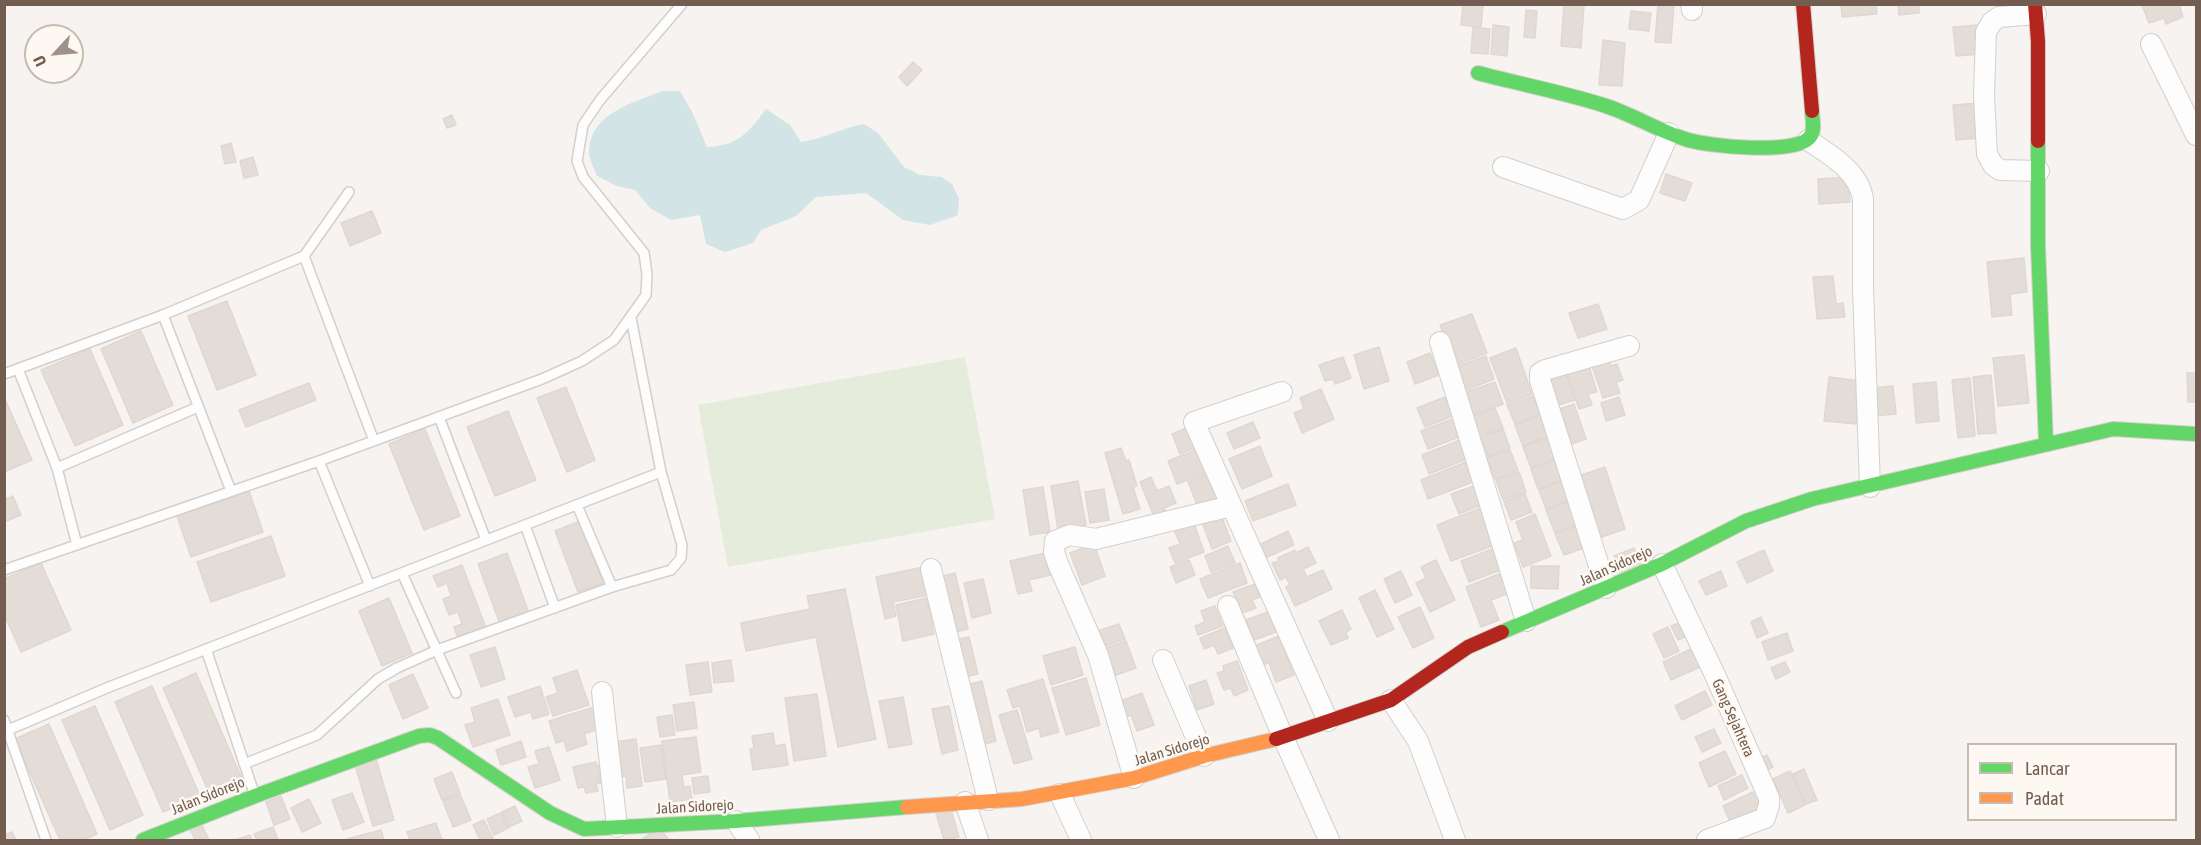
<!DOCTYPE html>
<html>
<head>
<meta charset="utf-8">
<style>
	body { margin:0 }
	#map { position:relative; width:2201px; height:845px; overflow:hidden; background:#f6f3f0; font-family:"Asap Condensed",sans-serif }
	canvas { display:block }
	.frame { position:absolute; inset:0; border:6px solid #735d51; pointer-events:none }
	.legend { position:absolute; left:1967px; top:743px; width:210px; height:78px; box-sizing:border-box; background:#fdf9f2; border:2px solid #c6bbb2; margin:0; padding:8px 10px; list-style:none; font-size:18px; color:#735d51 }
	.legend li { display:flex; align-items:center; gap:12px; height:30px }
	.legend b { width:30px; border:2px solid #c6bbb2 }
	.north { position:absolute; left:24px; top:24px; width:60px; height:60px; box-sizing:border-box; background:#fdf9f2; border:2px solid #c6bbb2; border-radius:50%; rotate:244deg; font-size:16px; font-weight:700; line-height:24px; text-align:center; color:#735d51 }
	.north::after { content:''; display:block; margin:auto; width:21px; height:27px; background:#a19289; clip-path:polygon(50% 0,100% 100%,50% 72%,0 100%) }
</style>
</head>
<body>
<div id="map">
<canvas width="2201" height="845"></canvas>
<div class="frame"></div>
<ul class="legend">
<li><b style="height:8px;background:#63d668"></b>Lancar</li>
<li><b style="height:8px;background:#ff974d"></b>Padat</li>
</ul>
<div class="north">U</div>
</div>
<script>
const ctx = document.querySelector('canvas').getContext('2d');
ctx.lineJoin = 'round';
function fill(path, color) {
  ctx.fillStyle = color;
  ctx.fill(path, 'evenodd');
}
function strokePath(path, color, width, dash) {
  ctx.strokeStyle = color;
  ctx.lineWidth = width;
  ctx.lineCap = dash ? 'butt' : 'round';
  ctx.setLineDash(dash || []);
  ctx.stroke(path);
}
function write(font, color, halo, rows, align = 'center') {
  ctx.font = font + ' "Asap Condensed",sans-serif';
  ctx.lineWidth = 5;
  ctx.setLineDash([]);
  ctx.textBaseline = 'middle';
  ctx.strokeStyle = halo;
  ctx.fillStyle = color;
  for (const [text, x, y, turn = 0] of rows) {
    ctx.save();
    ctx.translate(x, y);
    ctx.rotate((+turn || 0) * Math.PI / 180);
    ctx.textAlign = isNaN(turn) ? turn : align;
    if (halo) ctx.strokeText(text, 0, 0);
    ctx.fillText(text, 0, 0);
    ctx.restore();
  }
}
fill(new Path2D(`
	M965 357 995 519 728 567 698 405Z`), '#e5ecdc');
fill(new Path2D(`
	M662 91H680L692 112 707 147C738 146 749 132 766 109L790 125 801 142C823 139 842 128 864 124L878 133 904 167 920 175 941 177 952 184 959 199 958 215 930 225 903 220 866 193 816 197 796 216 761 230 753 243 725 252 706 244 700 215 671 220 650 208 635 190 617 186 597 176C594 168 588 157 589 149 592 112 634 103 662 91Z`), '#d2e4e6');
const building = new Path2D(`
	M1463 4H1483L1481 27 1461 25Z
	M1564 4 1584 5 1581 48 1561 46Z
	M1658 4H1674L1671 43 1655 42Z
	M1841 4H1876L1877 14 1842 17Z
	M1898 4H1919V13L1899 15Z
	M2179 4 2183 17 2166 24 2164 18 2149 23 2142 5Z
	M1526 10 1537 11 1535 38 1524 37Z
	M1631 11 1651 13 1649 31 1629 29Z
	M1493 25 1509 27 1507 56 1491 54Z
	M1978 25 1981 54 1956 56 1953 27Z
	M1473 27 1490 29 1488 54 1471 53Z
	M1603 40 1625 43 1622 86 1599 85Z
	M913 62 922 70 907 86 899 77Z
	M1978 103 1982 138 1956 140 1953 105Z
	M452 115 456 125 447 128 443 119Z
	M231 143 236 162 225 164 221 146Z
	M253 157 258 175 244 178 240 161Z
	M1666 174 1692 183 1685 201 1660 193Z
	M1848 177 1850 202 1819 204 1818 179Z
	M372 211 381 233 350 246 341 223Z
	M2024 258 2027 292 2010 294 2012 315 1992 317 1987 262Z
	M1833 276 1836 304 1843 303 1845 317 1817 319 1813 277Z
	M227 301 256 375 217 390 188 316Z
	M1598 304 1607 329 1578 338 1569 313Z
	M1472 314 1487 353 1455 365 1440 325Z
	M141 331 173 405 133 423 101 349Z
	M1379 347 1389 381 1364 389 1354 355Z
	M1516 348 1532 394 1507 403 1490 358Z
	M90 349 123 425 75 446 41 370Z
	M1430 353 1439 375 1415 384 1407 362Z
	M2024 355 2029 403 1998 406 1993 358Z
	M1486 356 1494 379 1464 391 1455 367Z
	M1343 357 1351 378 1335 384 1333 379 1325 381 1319 365Z
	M1587 360 1597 392 1588 394 1592 405 1579 409 1565 367Z
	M1609 360 1611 366 1617 364 1623 380 1616 382 1620 393 1603 398 1592 366Z
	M1564 367 1575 400 1552 407 1542 375Z
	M2187 373H2196V402H2188Z
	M1991 375 1996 433 1978 434 1973 377Z
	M1829 377 1861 381 1856 424 1824 421Z
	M1970 378 1975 436 1958 438 1952 380Z
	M1495 382 1503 404 1473 415 1464 393Z
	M1936 382 1939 421 1916 423 1913 384Z
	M309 383 316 400 246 427 239 410Z
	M1893 386 1896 414 1872 416 1869 388Z
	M566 387 595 460 567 472 537 398Z
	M1321 389 1334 419 1302 433 1294 413 1304 409 1300 398Z
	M1533 396 1540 414 1515 424 1507 405Z
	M4 397 32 460 4 472Z
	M1445 397 1453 416 1425 427 1417 408Z
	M1619 397 1625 415 1606 421 1601 403Z
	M1574 404 1586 439 1565 446 1553 411Z
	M1495 408 1503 428 1480 436 1473 416Z
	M508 411 536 480 495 496 467 427Z
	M1540 415 1548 436 1523 446 1515 425Z
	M1453 419 1459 437 1428 449 1421 431Z
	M1253 422 1260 438 1234 449 1227 433Z
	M1189 427 1197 447 1180 454 1172 434Z
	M425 429 460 516 424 530 389 444Z
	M1503 429 1510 448 1488 456 1481 438Z
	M1548 437 1556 458 1531 468 1523 447Z
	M1460 440 1467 459 1429 474 1422 455Z
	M1260 446 1272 476 1242 489 1229 459Z
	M1121 448 1126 461 1129 460 1137 486 1133 487 1140 509 1123 514 1105 453Z
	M1196 450 1206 473 1177 484 1168 461Z
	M1510 450 1518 470 1495 479 1487 458Z
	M1555 460 1563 480 1538 489 1531 469Z
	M1466 462 1473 482 1428 499 1421 480Z
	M1605 467 1625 529 1596 539 1576 477Z
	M1519 472 1526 492 1503 500 1496 480Z
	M1206 475 1216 499 1198 507 1188 482Z
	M1151 477 1157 491 1169 486 1176 503 1164 508 1167 514 1155 519 1140 482Z
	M1078 481 1086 525 1058 530 1051 486Z
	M1562 481 1570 500 1546 509 1539 490Z
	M1288 484 1296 505 1253 521 1245 501Z
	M1474 486 1481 505 1459 514 1451 494Z
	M1043 487 1050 532 1030 535 1023 490Z
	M1104 489 1109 520 1090 523 1085 492Z
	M249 491 263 532 191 557 177 516Z
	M1525 494 1532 512 1511 520 1504 502Z
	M13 496 21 515 4 522V500Z
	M1568 502 1576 524 1555 533 1546 510Z
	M1481 508 1495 545 1451 561 1437 525Z
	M1220 512 1231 541 1212 549 1201 519Z
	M1535 514 1551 556 1523 567 1514 543 1523 540 1516 522Z
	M580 521 603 583 578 592 555 531Z
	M1194 524 1204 552 1175 563 1169 548 1180 544 1175 532Z
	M1576 526 1584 548 1564 555 1555 534Z
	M1288 531 1294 545 1265 558 1259 545Z
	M271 536 285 576 211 602 197 562Z
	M1094 544 1105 576 1082 585 1070 553Z
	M1228 546 1235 563 1211 572 1205 556Z
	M1308 547 1316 563 1303 569 1307 577 1323 570 1332 589 1295 606 1286 587 1290 585 1286 577 1280 580 1272 563 1279 561 1278 558 1295 550 1296 553Z
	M1495 548 1503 569 1469 582 1461 561Z
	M1634 548 1642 567 1622 575 1614 556Z
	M1764 550 1773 571 1747 583 1737 562Z
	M507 553 529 613 500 624 478 564Z
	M1045 553 1051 575 1029 580 1032 591 1018 594 1010 561Z
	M1189 560 1195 575 1176 583 1170 567Z
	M1436 560 1455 600 1430 612 1416 583 1426 578 1421 567Z
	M41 563 71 630 21 652 4 614V579Z
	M1240 563 1247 583 1208 598 1200 579Z
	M462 565 486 628 458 639 454 627 462 624 458 612 449 615 443 599 451 596 447 583 438 587 433 576Z
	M1531 566H1559L1558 589 1531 588Z
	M923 567 929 595 893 602 896 616 885 619 876 577Z
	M1401 571 1412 595 1395 603 1384 579Z
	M1721 571 1727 586 1706 595 1699 581Z
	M1504 572 1512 592 1491 600 1499 620 1481 627 1466 587Z
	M955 573 968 629 949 634 935 578Z
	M983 579 991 613 972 618 964 583Z
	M1255 584 1260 597 1252 600 1256 608 1242 613 1233 592Z
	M845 589 876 739 838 747 816 637 746 651 741 623 810 609 807 596Z
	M1375 590 1394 629 1377 637 1359 598Z
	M389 598 412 653 382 666 359 611Z
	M927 598 934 634 903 641 896 605Z
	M1215 606 1223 626 1198 635 1195 626 1205 622 1201 611Z
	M1420 607 1434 638 1413 648 1398 617Z
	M1342 610 1351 629 1346 632 1348 638 1331 645 1319 621Z
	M1268 612 1276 632 1254 640 1246 620Z
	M1761 617 1768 633 1757 638 1751 622Z
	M1679 623 1685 637 1678 640 1671 626Z
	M1119 624 1125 639 1102 647 1097 631Z
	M1668 627 1679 651 1664 658 1653 634Z
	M1225 628 1233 648 1218 654 1214 645 1204 649 1200 638Z
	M1787 633 1793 651 1768 660 1762 642Z
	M1279 636 1294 675 1276 682 1269 663 1259 666 1252 647Z
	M969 637 978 674 960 678 950 641Z
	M1126 641 1136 668 1113 676 1103 649Z
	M495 647 505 679 481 687 470 655Z
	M1075 647 1083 675 1051 685 1043 656Z
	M1691 649 1700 667 1671 680 1663 662Z
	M731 660 734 681 714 683 712 663Z
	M1237 661 1248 690 1234 696 1231 688 1224 690 1217 673 1224 671 1223 666Z
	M708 662 712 692 690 695 686 665Z
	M1785 662 1790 672 1776 679 1771 668Z
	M577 670 589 705 553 716 546 697 558 693 553 678Z
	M196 673 243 781 210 795 163 688Z
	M413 674 428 708 403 719 389 685Z
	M1086 678 1100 725 1066 735 1052 688Z
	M1043 679 1059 732 1041 737 1039 728 1027 732 1020 706 1013 708 1007 690Z
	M1206 680 1214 704 1197 710 1189 686Z
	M982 681 996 741 978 746 963 686Z
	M152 686 200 796 163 812 115 702Z
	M540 686 549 714 533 719 531 712 515 717 508 697Z
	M1705 691 1712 705 1682 720 1675 706Z
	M1142 693 1154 725 1137 731 1131 715 1124 718 1118 702Z
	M817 694 826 756 794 761 785 698Z
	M903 697 912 744 889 748 879 701Z
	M498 699 510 735 473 747 465 725 475 722 471 708Z
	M694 702 697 728 677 731 673 705Z
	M95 706 143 815 110 830 62 720Z
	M949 706 958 750 942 754 932 709Z
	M594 707 601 728 584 734 587 744 567 751 564 741 556 743 549 721Z
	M1017 710 1032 759 1014 764 999 715Z
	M672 715 675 735 660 737 657 717Z
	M49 724 97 834 83 840H60L15 739Z
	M1714 729 1721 743 1702 752 1695 737Z
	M773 733 775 746 785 744 788 765 753 770 750 749 754 748 752 736Z
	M696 737 701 772 682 775 684 787 690 786 692 799 670 802 662 741Z
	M636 739 642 786 627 788 626 776 619 777 614 742Z
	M521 741 526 757 501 765 496 750Z
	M661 745 666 779 645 782 640 748Z
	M549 747 560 780 535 788 528 767 539 764 535 751Z
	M1725 751 1736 774 1709 787 1699 763Z
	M1767 755 1773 767 1760 773 1755 760Z
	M376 759 394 820 373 826 355 765Z
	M596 762 597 766 603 764 605 777 600 778 601 783 596 784 598 791 586 793 584 787 578 788 573 767Z
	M1804 769 1817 800 1806 804 1793 774Z
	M1790 771 1805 805 1788 813 1773 779Z
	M452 772 460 793 442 800 434 779Z
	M1742 775 1748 788 1724 800 1718 786Z
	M708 776 710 792 694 794 692 778Z
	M1753 792 1761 810 1731 824 1723 806Z
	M352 793 364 822 343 830 332 800Z
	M460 794 471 820 453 827 443 801Z
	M281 796 290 819 274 825 266 802Z
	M309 799 321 823 302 832 291 808Z
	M515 806 522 821 509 827 502 812Z
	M950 806 959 837 944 840 935 810Z
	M501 813 508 828 494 835 487 819Z
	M484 820 494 840H480L473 825Z
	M436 823 442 840H410L407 832Z
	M202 825 209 840H195L190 829Z
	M273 827 278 840H257L254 834Z
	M659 827 669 840H641Z
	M381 830 384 840H348L347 839Z
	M12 832 16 840H4V835Z
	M250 835 252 840H235Z`);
fill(building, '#e3dcd7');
strokePath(building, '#dfd8d2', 1.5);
const lane = new Path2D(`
	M304 256 349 192
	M163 315 231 491
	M18 369 57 468 77 545
	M4 374 163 315 304 256 374 441
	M439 417 486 540
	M319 461 370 586
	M57 468 198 407
	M577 505 612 587
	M525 525 555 608
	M4 570 319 461 542 379 582 361 614 340 646 295 647 274 644 253 583 177 577 161 583 125 600 100 682 4
	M402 573 456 693
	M206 649 254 793
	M4 720 46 840
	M8 730 109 687 661 472
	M244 764 317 735 378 679 397 668 437 650 612 587 671 570 681 558 682 545 661 472 631 318`);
const street = new Path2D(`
	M1691 4 1692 10
	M2036 14 1999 17 1992 22 1986 32 1984 95 1987 154 1993 165 2000 170 2039 171
	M2151 44 2196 135
	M1808 140C1830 155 1859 171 1863 199V288L1870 487
	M1503 167 1623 209 1639 200 1669 133
	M1440 342 1526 621
	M1282 392 1194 422 1328 721
	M1662 564 1715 675 1769 798V805L1765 818 1707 840
	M931 569 988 800
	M1606 588 1540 380V373L1545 370 1629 346
	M1228 606 1283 737 1329 840
	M1163 660 1204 756
	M602 692 617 827
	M1391 700 1418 741 1455 840
	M1134 778 1098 655 1058 564 1054 552 1055 541 1070 535 1096 539 1231 506
	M1060 794 1081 840
	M965 802 978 840
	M736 821 749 840`);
const fast = new Path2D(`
	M1478 73C1519 84 1562 92 1603 105 1632 114 1658 131 1688 140 1709 146 1793 155 1809 138 1816 131 1812 120 1812 111
	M2038 141V246L2046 443
	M1502 632 1662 564 1746 521 1812 499 2113 429 2196 434
	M143 840 255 796 419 736 430 735 438 738 550 813 584 829 736 821 907 807`);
const slow = new Path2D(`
	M907 807 1022 799 1134 778 1204 756 1276 739`);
const jam = new Path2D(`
	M1803 4 1812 111
	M2035 4 2038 41V141
	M1276 739 1391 700 1468 647 1502 632`);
strokePath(lane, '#d4cfca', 12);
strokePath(street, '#d4cfca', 22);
strokePath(fast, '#d4cfca', 16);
strokePath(slow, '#d4cfca', 16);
strokePath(jam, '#d4cfca', 16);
strokePath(lane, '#fefdfd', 9);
strokePath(street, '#fefdfd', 20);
strokePath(fast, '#63d668', 14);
strokePath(slow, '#ff974d', 14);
strokePath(jam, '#b3261e', 14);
write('15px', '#735d51', '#fdf9f2', [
	["Jalan Sidorejo",1616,566,-24],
	["Gang Sejahtera",1733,718,66],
	["Jalan Sidorejo",1172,750,-17],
	["Jalan Sidorejo",208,796,-22],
	["Jalan Sidorejo",695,807,-3]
]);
</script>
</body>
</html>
